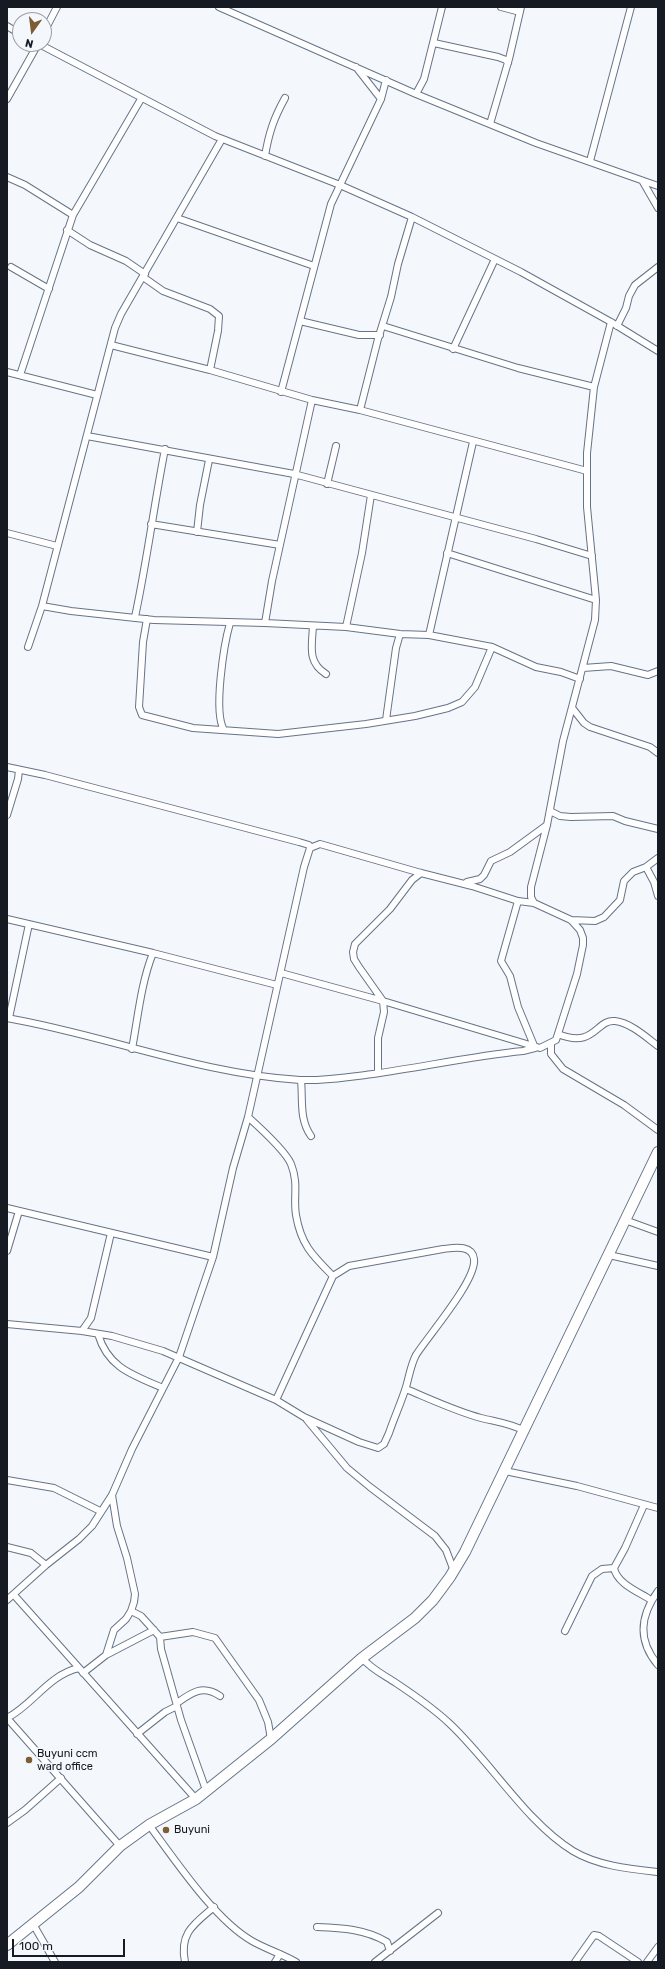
<!DOCTYPE html>
<html>
<head>
<meta charset="utf-8">
<style>
	body { margin:0 }
	#map { position:relative; width:665px; height:1969px; overflow:hidden; background:#f4f7fc; font-family:Rubik,sans-serif }
	canvas { display:block }
	.frame { position:absolute; inset:0; border:8px solid #161b23; pointer-events:none }
	.north { position:absolute; left:12px; top:12px; width:40px; height:40px; box-sizing:border-box; background:#f4f7fc; border:1px solid #9b9fa5; border-radius:50%; rotate:194deg; font-size:11px; font-weight:700; line-height:16px; text-align:center; color:#161b23 }
	.north::after { content:''; display:block; margin:auto; width:14px; height:18px; background:#7c5e32; clip-path:polygon(50% 0,100% 100%,50% 72%,0 100%) }
	.scale { position:absolute; left:12px; top:1939px; width:113px; height:18px; box-sizing:border-box; border:2px solid #161b23; border-top:0; padding-left:5px; font-size:12px; line-height:14px; white-space:nowrap; color:#161b23; -webkit-text-stroke:3px #f4f7fc; paint-order:stroke }
</style>
</head>
<body>
<div id="map">
<canvas width="665" height="1969"></canvas>
<div class="frame"></div>
<div class="north">N</div>
<div class="scale">100 m</div>
</div>
<script>
const ctx = document.querySelector('canvas').getContext('2d');
ctx.lineJoin = 'round';
function strokePath(path, color, width, dash) {
  ctx.strokeStyle = color;
  ctx.lineWidth = width;
  ctx.lineCap = dash ? 'butt' : 'round';
  ctx.setLineDash(dash || []);
  ctx.stroke(path);
}
function write(font, color, halo, rows, align = 'center') {
  ctx.font = font + ' Rubik,sans-serif';
  ctx.lineWidth = 3.5;
  ctx.setLineDash([]);
  ctx.textBaseline = 'middle';
  ctx.strokeStyle = halo;
  ctx.fillStyle = color;
  for (const [text, x, y, turn = 0] of rows) {
    ctx.save();
    ctx.translate(x, y);
    ctx.rotate((+turn || 0) * Math.PI / 180);
    ctx.textAlign = isNaN(turn) ? turn : align;
    if (halo) ctx.strokeText(text, 0, 0);
    ctx.fillText(text, 0, 0);
    ctx.restore();
  }
}
const minor = new Path2D(`
	M219 7 416 94 536 143 658 186
	M501 7 520 12
	M7 26 20 34
	M44 32 57 7
	M434 43 498 57 506 60 508 63
	M39 44 215 136 340 185 412 217 521 272 611 322 658 351
	M356 67 381 99
	M416 94 424 79 442 7
	M7 99 38 44
	M490 124 509 59 521 7
	M265 156C269 132 274 118 285 98
	M590 161 631 7
	M7 177 25 185 73 215
	M643 182 658 208
	M177 218 314 266
	M67 230 90 245 126 261 145 274
	M11 267 49 289
	M143 277 163 291 210 309 219 316 218 331 210 370
	M300 321 359 335H380
	M383 326 518 368 594 387
	M617 326 626 308 629 296 635 285 658 267
	M111 345 210 370 312 400 360 410 587 471
	M453 349 495 259
	M7 372 97 395
	M20 375 73 215 141 99
	M281 392 331 204 381 99 386 80
	M360 410 378 339 391 297 398 264 412 217
	M87 436 294 474 536 539 592 556
	M327 484 336 446
	M151 524 280 545
	M197 532 200 505 209 460
	M7 533 57 546
	M447 553 596 600
	M42 606 71 611 154 620 265 623 346 627 400 634 429 635 492 647 536 667 561 672 580 679
	M135 617C147 561 154 505 165 449
	M147 619 143 642 139 707 142 715 193 728 278 734 366 724 415 716 448 708 462 702 475 687 492 647
	M265 623 272 581 312 400
	M313 626C312 646 307 662 326 674
	M346 627 362 553 371 495
	M429 635 473 442
	M28 647 42 606 115 328 121 314 222 139
	M583 668 611 666 648 675 658 671
	M573 709 584 723 590 727 650 747 658 753
	M386 720 396 648 400 634
	M224 730C213 712 224 644 230 623
	M7 767 45 775 299 842 309 845 310 848
	M550 811 560 816 571 817 613 816 625 821 658 829
	M7 815 18 779 19 770
	M646 867 658 858
	M467 882 480 879 484 875 491 861 510 852 547 825
	M518 901 501 961 510 976 518 1007 535 1048
	M534 903 531 897V887L547 825 563 741 595 620 596 600 587 507V453L594 387 611 322
	M7 919 153 953 277 985
	M571 920 595 921 604 917 620 900 624 881 633 872 646 867 654 882 658 896
	M7 1018C105 1035 200 1074 300 1080 324 1081 349 1077 373 1074 423 1067 473 1056 523 1051L535 1048
	M9 1018 29 924
	M558 1034C595 1049 596 1019 615 1021 631 1023 646 1037 658 1046
	M551 1043V1054L563 1069 624 1105 658 1130
	M132 1049C138 1017 141 983 153 953
	M378 1073V1038L384 1012 383 1001 359 967 354 959 353 952 355 944 390 909 412 880 421 873
	M301 1080C303 1100 299 1119 311 1136
	M248 1117C258 1126 286 1152 291 1164 299 1184 293 1197 296 1215 301 1245 313 1256 333 1276
	M7 1208 213 1257
	M625 1220 658 1232
	M7 1251 19 1211
	M609 1255 658 1266
	M7 1324 82 1331 112 1336 163 1351 276 1400 304 1417 359 1442 378 1448 384 1444 389 1433C394 1418 401 1403 406 1387 409 1377 411 1364 416 1355 428 1336 477 1280 474 1259 472 1244 453 1248 443 1249L349 1266 333 1276 276 1400
	M82 1331 91 1318 111 1233
	M98 1334C108 1368 133 1375 163 1388
	M406 1389C430 1399 455 1411 481 1418 497 1422 509 1423 525 1431
	M307 1420 347 1468 370 1487 435 1536 446 1550 454 1571
	M505 1471 577 1486 658 1508
	M7 1480 54 1488 100 1511
	M644 1505 625 1548 614 1568C617 1584 639 1592 651 1600
	M7 1547 31 1553 46 1565
	M658 1591C640 1616 637 1640 658 1665
	M14 1595 196 1799
	M7 1600 46 1565 79 1539 92 1526 112 1495 132 1449 179 1357 213 1257 233 1168 248 1117 304 867 310 848 320 844 421 873 472 886 518 901 534 903 571 920 580 930 583 938V945L577 974 556 1040 540 1048 383 1001 281 973
	M131 1611 141 1616 160 1637 161 1649 181 1720 206 1790
	M565 1631 592 1576 602 1569 614 1568
	M160 1637 193 1632 215 1638 259 1700 268 1722 271 1739
	M106 1655 154 1630
	M362 1658C371 1669 384 1675 396 1683 414 1695 433 1708 449 1723 490 1761 526 1822 573 1851 598 1866 630 1869 658 1872
	M83 1673 106 1655 114 1630 126 1619 131 1611 134 1602 135 1594 127 1558 117 1526 112 1495
	M177 1703C191 1693 202 1684 220 1696
	M7 1718 120 1846
	M7 1718C33 1705 48 1675 79 1668
	M137 1734 165 1712 177 1706
	M7 1823 25 1810 61 1778
	M149 1825C175 1860 215 1920 252 1941 266 1949 282 1954 296 1962
	M33 1924 55 1962
	M317 1927C342 1928 365 1929 387 1942L390 1951
	M185 1962C179 1933 194 1924 214 1907
	M275 1962 280 1954
	M375 1962 438 1913
	M575 1962 594 1935 599 1936 638 1962
	M647 1962 658 1947`);
const primary = new Path2D(`
	M7 1945 79 1887 120 1846 149 1825 196 1799 271 1739 362 1658 415 1618 433 1600 450 1577 465 1552 658 1152`);
strokePath(minor, '#667488', 8);
strokePath(primary, '#667488', 12);
strokePath(minor, '#fff', 6);
strokePath(primary, '#fff', 10);
for (const [x, y, r, color] of [
	[29,1760,4,"#7c5e32"],
	[166,1830,4,"#7c5e32"]
]) {
  const dot = new Path2D();
  dot.arc(x, y, r, 0, 2 * Math.PI);
  ctx.fillStyle = color;
  ctx.fill(dot);
  strokePath(dot, '#f4f7fc', 1.5);
}
write('11px', '#161b23', '#f4f7fc', [
	["Buyuni ccm",37,1754],
	["ward office",37,1767],
	["Buyuni",174,1830]
], 'left');
</script>
</body>
</html>
